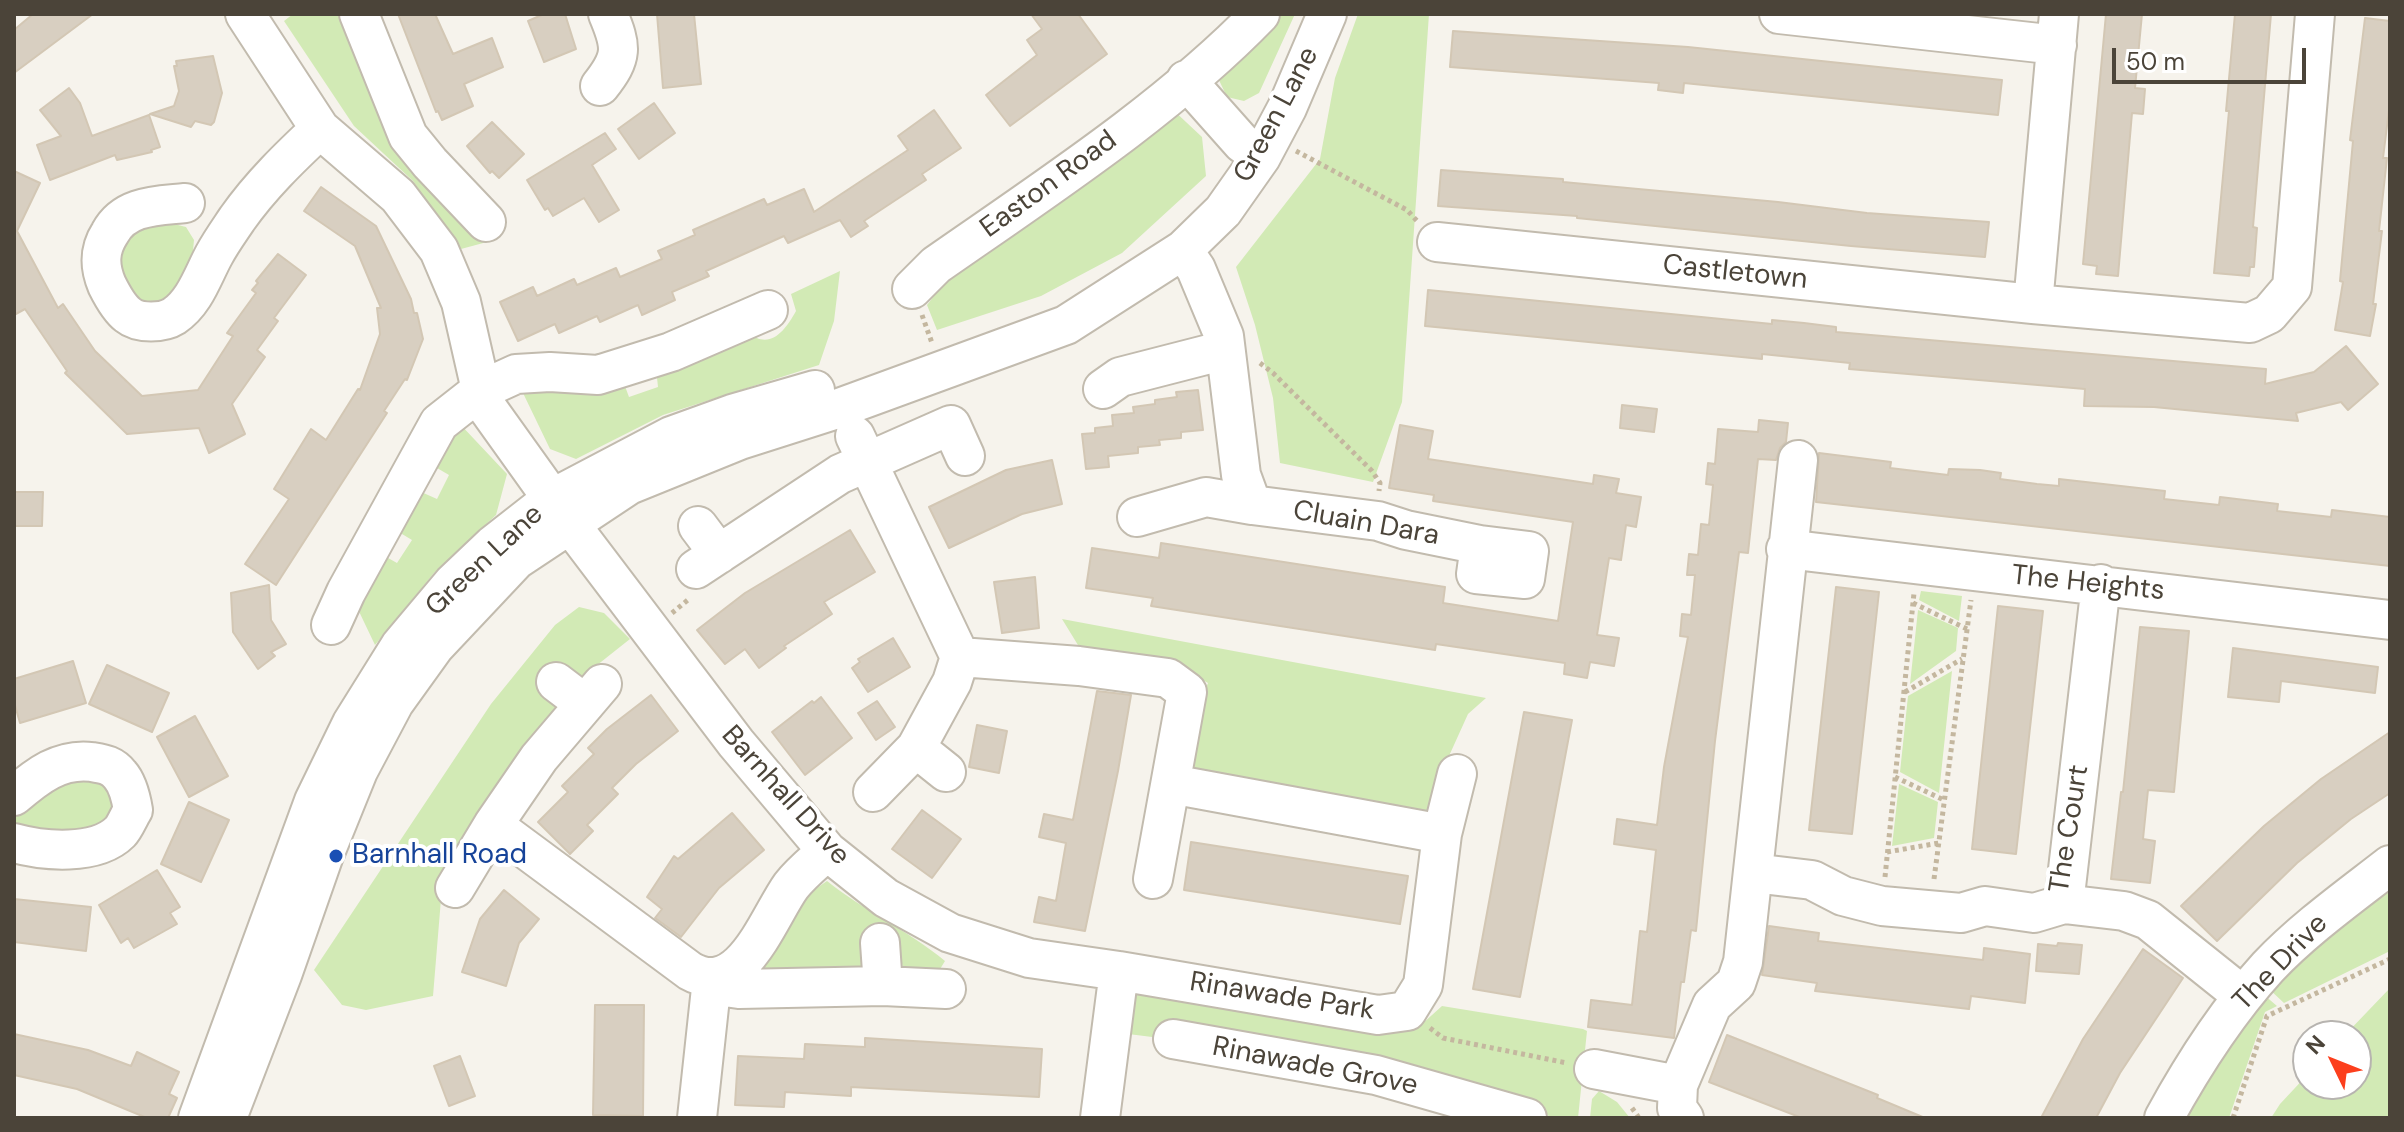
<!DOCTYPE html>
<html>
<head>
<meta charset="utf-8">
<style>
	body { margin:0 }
	#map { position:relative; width:2404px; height:1132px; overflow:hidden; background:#f6f3ec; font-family:"DM Sans",sans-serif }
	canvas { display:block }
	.frame { position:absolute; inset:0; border:16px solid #4b4439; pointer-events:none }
	.north { position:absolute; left:2292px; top:1020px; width:80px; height:80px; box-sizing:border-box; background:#fff; border:2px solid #b7b4b0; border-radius:50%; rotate:313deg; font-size:22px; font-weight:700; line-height:32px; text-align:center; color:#4b4439 }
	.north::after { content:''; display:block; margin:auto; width:28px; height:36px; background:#fc3f1d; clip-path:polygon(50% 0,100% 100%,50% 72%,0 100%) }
	.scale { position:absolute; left:2112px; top:48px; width:194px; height:36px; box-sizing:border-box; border:4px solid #4b4439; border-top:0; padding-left:10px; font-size:24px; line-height:28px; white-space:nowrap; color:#4b4439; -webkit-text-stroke:6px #fff; paint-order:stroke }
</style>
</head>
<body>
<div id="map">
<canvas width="2404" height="1132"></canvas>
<div class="frame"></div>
<div class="north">N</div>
<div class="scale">50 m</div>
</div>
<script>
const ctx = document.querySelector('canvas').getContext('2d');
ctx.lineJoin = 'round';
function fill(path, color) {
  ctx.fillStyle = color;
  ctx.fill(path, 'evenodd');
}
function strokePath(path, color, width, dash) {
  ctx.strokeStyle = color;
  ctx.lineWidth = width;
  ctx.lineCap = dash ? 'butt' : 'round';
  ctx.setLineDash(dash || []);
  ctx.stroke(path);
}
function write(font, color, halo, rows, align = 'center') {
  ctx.font = font + ' "DM Sans",sans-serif';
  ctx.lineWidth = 8;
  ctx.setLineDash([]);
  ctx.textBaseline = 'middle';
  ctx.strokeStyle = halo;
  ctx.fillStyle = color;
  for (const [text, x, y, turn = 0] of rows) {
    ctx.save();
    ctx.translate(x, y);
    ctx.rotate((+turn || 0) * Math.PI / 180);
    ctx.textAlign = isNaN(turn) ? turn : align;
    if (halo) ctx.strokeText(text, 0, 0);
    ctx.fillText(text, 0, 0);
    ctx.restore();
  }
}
fill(new Path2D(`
	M293 14H350L468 222 487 242 461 249 413 181 354 126 284 21Z
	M1271 14H1295L1259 93 1244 101 1227 97 1218 78Z
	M1358 14H1429L1402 402 1373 482 1280 463 1273 398 1255 325 1236 267 1320 159 1335 78Z
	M1170 107 1202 137 1206 176 1122 253 1041 296 937 330 927 305 937 292V278Z
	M141 223H170L186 227 194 240 190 282 163 303 140 308C127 287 117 266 120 241Z
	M840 271 834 321 819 365 663 415 576 459 550 449 523 393 541 384 622 378 629 397 658 387 656 368 747 332C770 351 785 331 796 311L791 294Z
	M459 423 507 474 496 515 434 573 375 645 354 601 381 554 397 563 412 540 397 531 419 491 437 499 449 475 437 468V450Z
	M1921 591 1962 596 1959 621 1919 600Z
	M579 607 604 613 630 639 577 681 442 887 433 996 366 1010 342 1005 314 970 491 704 555 625Z
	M1918 610 1958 628 1956 651 1910 684Z
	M1062 619 1486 698 1468 714 1444 767 1425 815 1191 775 1194 716 1208 683 1176 665 1081 650Z
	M1952 671 1939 793 1900 772 1908 696Z
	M105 769 120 807 109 822 73 840 14 828V818L23 807 80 772Z
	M1899 784 1938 802 1934 838 1892 846Z
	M2390 880V951L2284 1003 2268 988 2338 918 2351 920 2388 891Z
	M827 881C864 911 908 930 945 961L934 979 904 975 899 946 864 977 763 980 753 960 807 895Z
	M1119 971 1392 1030 1422 1024 1442 1006 1583 1029 1587 1031 1578 1118H1550L1544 1110C1401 1080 1257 1048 1111 1032Z
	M2390 988V1118H2271L2280 1104 2308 1074V1084H2356V1036H2344Z
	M2263 994 2277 1006 2265 1012 2229 1118H2187L2182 1103Z
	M1599 1091 1617 1102 1630 1118H1590L1592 1099Z`), '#d2eab5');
const building = new Path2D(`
	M33 14H93L14 73V30Z
	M398 14H435L453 54 492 38 503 67 464 84 473 106 442 120 438 111 436 112Z
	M544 14H565L576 49 544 62 528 21Z
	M657 14H694L701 84 663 88Z
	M1031 14H1078L1107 54 1010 126 986 95 1037 55 1027 40 1042 29Z
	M2106 14H2142L2135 88 2145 89 2143 114 2132 113 2118 276 2096 274 2097 266 2083 264Z
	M2235 14H2271L2253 227 2257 228 2254 267H2250L2249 276 2214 273 2229 111H2226Z
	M2365 18 2390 21V102L2383 158H2387L2379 231H2382L2373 304H2376L2370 336 2335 330 2343 282 2340 281 2353 141 2350 140Z
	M1453 31 1688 47 2002 80 1998 115 1684 83 1683 93 1658 90 1659 83 1450 67Z
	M213 56 222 93 214 122 211 125 195 121 191 127 150 114 174 106 179 91 174 66H177L176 61Z
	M69 88 80 103 92 136 149 115 160 147 151 150 152 152 117 160 115 155 50 180 37 145 61 136 40 110Z
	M654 103 675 133 639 159 618 129Z
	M934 110 961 148 922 174 926 180 864 221 868 226 851 237 840 220 788 243 784 236 706 271 709 276 672 292 675 300 642 315 638 305 600 322 597 316 559 333 555 324 518 341 500 302 533 287 537 296 574 279 577 285 616 268 620 277 662 259 658 251 695 235 693 230 764 199 767 205 804 189 814 212 908 150 898 136Z
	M492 122 524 154 499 178 492 171 490 173 467 146Z
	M605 133 616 149 592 165 619 210 599 222 584 198 553 216 548 208 545 210 527 180Z
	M1441 170 1563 179V182L1778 202 1867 213 1989 222 1985 257 1851 246 1577 218V216L1438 206Z
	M14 171 40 183 17 231 58 308 63 304 95 351 142 396 198 390 233 336 227 333 256 293 252 290 258 283 256 281 278 254 306 275 274 318 278 321 257 350 265 357 232 404 245 434 209 453 199 428 127 434 65 373 67 371 25 309 14 315Z
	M321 187 376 226 411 299 414 313H417L423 339 407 380 405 379 384 411 387 413 276 585 245 564 289 499 274 489 311 429 326 440 358 389 360 390 380 334 377 308H381L355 246 304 211Z
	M1428 290 1772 324V320L1804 323 1836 327V332L2266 369 2265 384 2314 372 2346 346 2378 384 2348 410 2341 402 2296 413 2298 421 2154 407 2084 406 2085 389 1849 369 1850 363 1762 354V359L1425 326Z
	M1198 390 1203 430 1181 432V438L1159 440 1160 445 1138 447V453L1108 456 1109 467 1086 469 1082 434 1095 433V428L1113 426 1112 415 1134 413 1133 407 1155 404V400L1177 397 1176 392Z
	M1622 405 1657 409 1654 432 1620 428Z
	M1759 420 1788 423 1786 442 1780 448 1776 460 1758 459 1748 553 1739 552 1715 741 1696 931 1691 930 1684 982H1681L1674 1038 1588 1027 1591 1000 1632 1005 1640 931 1647 932 1656 850 1614 844 1617 819 1657 825 1664 767 1688 637 1680 636 1682 614 1691 615 1695 575H1687L1689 554 1698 555 1701 524 1709 525 1713 485 1706 484 1708 463 1715 464 1718 429 1758 432Z
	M1400 425 1433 431 1428 459 1593 484 1594 475 1619 479 1616 493 1641 497 1636 527 1626 525 1621 560 1609 558 1597 635 1619 638 1614 666 1590 662 1587 678 1564 674 1565 663 1436 644 1435 650 1151 606 1153 598 1086 588 1092 548 1159 558 1161 543 1445 587 1443 603 1558 621 1573 522 1433 501 1434 495 1389 488Z
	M1819 453 1891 462 1890 468 1948 475 1949 469 1980 470 2001 473 2000 479 2037 484 2059 486V479L2165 491 2164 499 2219 505 2220 497 2278 504 2277 511 2331 517 2332 510 2390 517V566L1816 502Z
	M1052 460 1062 504 1022 514 949 548 929 507 1006 470Z
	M14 492H43L42 526H14Z
	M850 530 875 572 824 602 832 614 784 646 786 648 759 668 745 649 725 664 697 630 745 593Z
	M1035 577 1039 628 1002 633 994 582Z
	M269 585 271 620 286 644 271 652 275 656 258 669 233 632 231 593Z
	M1836 587 1879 592 1852 834 1809 830Z
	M1998 606 2043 611 2016 854 1972 849Z
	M2140 627 2189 631 2174 792 2148 790 2143 839 2155 841 2150 883 2111 879 2121 792H2123Z
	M893 638 910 667 868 692 852 668 860 662 858 659Z
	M2233 648 2378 667 2375 693 2281 681 2279 702 2228 697Z
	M73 661 86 703 20 723 14 702V679Z
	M107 665 169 693 152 732 89 704Z
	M1097 691 1131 695 1118 771 1085 931 1034 922 1039 897 1056 901 1066 843 1039 837 1044 814 1073 820Z
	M651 695 678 731 636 764 612 788 618 794 587 825 593 831 570 854 538 822 568 792 562 786 594 754 588 748 607 729Z
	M821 697 852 738 805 775 772 732 812 701 814 703Z
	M877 701 895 727 876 740 858 713Z
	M1524 712 1572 720 1520 997 1473 989Z
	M195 716 228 776 189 797 157 737Z
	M977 725 1007 731 999 773 969 767Z
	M2390 732V793L2351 819 2297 863 2217 941 2181 906 2264 826 2321 779Z
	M189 802 229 820 201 882 161 864Z
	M922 810 961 839 932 878 892 849Z
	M732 813 764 850 719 888 681 937 655 918 662 909 647 897 674 856 678 859Z
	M1191 842 1408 876 1400 924 1184 890Z
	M157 870 180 907 170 913 177 924 134 948 128 938 121 943 99 905Z
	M504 890 539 919 519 943 506 986 462 972 480 919Z
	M14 899 91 907 86 951 14 942Z
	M1769 926 1819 933 1818 941 1983 960 1984 948 2030 954 2025 1003 1971 996 1969 1009 1815 991 1817 983 1762 975Z
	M2058 943 2082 945 2079 974 2036 971 2038 944 2057 946Z
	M2143 949 2183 978 2120 1073 2096 1118H2041L2083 1039Z
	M595 1005H644L643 1116 593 1115Z
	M14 1034 88 1050 131 1066 137 1052 179 1072 169 1094 177 1098 168 1118H147L77 1089 14 1075Z
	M1727 1035 1878 1095 1877 1098 1925 1118H1802L1709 1082Z
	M865 1038 1042 1049 1039 1097 851 1087V1096L785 1092 784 1107 735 1105 738 1056 804 1059 805 1044 865 1047Z
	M460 1056 475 1096 449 1106 434 1066Z`);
fill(building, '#d8cfc1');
strokePath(building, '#d3c7b4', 2);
const minor = new Path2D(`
	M245 14 320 129 398 196 439 250 461 302 481 390 488 409 576 532 736 743 827 851 886 898 950 933 1029 958 1119 971 1378 1015 1407 1011 1423 985 1442 834 1457 774
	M359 14 408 136 430 163 486 222
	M1779 14 2057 45
	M1186 80 1242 143 1261 157
	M600 86C623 57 622 47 608 14
	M185 203C157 206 125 205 110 233 99 250 99 266 107 285 111 293 120 309 128 315 139 324 163 323 174 316 195 302 203 275 214 255 221 242 229 231 237 219 261 185 290 157 320 129
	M1437 242 2033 304 2250 323 2269 314 2292 287 2315 14
	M912 289 936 265C1045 189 1168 109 1260 14
	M2033 304 2059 14
	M1103 389 1120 377 1225 350
	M855 436 960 657 1079 666 1168 678 1187 692 1153 879
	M1252 505 1378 521 1406 530 1480 545 1529 551 1525 579 1476 574 1480 545
	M1137 517 1206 497 1252 505 1241 475 1224 336 1196 269 1183 250
	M698 526 719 554
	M1786 549 2390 620
	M696 569 840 474 951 425 965 456
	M331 625 346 592 439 423 481 390 516 374 550 372 598 375 671 352 768 310
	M556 682 585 704
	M916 748 946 772
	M1171 784 1442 834
	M873 792 916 748 952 682 960 657
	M14 796C37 776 60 758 92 762 104 764 112 765 120 775 128 784 131 798 133 810 129 816 125 827 120 832 96 856 43 851 14 843
	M493 825 690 971C741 1000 768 918 791 886 801 873 815 862 827 851
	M1753 873 1812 880 1843 896 1882 906 1961 913 1985 906 2034 913 2064 904 2101 584
	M455 888 493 825 539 758 602 684
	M2064 904 2124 911 2148 920 2243 996
	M880 943 883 986
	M1173 1039 1376 1075 1527 1118
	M1594 1069 1678 1085 1677 1108 1684 1118
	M1678 1085 1712 1005 1736 983 1743 962 1798 460
	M198 1118 314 801 352 723 400 646 453 583 493 545 553 498 671 436 732 414 815 390
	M227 1118 282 975 324 855 358 771 394 703 435 646 516 560 629 485 740 440 831 411 1066 325 1183 250 1223 211 1261 157 1287 108 1327 14
	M697 1118 712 979 725 987 739 989 883 986 946 989
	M1100 1118 1119 971
	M2164 1118C2193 1065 2227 1012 2268 967 2304 929 2349 897 2390 865`);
strokePath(minor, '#c2bbae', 42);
strokePath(new Path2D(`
	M1296 151 1407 210 1418 222
	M922 315 932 343
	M1260 363 1273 373 1372 471 1380 483 1379 491
	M1913 603 1967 629
	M672 613 689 599
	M1905 692 1962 659
	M1895 777 1944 800
	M1887 852 1939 843
	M1885 877 1914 593
	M1934 879 1971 600
	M1430 1028 1443 1038 1567 1063
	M1632 1108 1639 1118
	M2233 1118 2267 1016 2390 959`), '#c4b79f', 5, [4, 4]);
strokePath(minor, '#fff', 38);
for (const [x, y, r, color] of [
	[336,856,8,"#1a4fb4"]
]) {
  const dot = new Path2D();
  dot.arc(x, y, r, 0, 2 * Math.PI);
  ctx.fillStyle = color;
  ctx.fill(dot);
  strokePath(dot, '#fff', 3);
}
write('28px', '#4b4439', '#fff', [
	["Green Lane",1277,115,-62],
	["Easton Road",1049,185,-36],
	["Castletown",1735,273,6],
	["Cluain Dara",1366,524,10],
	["Green Lane",485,561,-43],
	["The Heights",2088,584,6],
	["Barnhall Drive",785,796,48],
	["The Court",2070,829,-81],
	["The Drive",2281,963,-46],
	["Rinawade Park",1282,997,9],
	["Rinawade Grove",1315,1067,11]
]);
write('28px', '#164399', '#fff', [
	["Barnhall Road",352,856]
], 'left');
</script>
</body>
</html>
